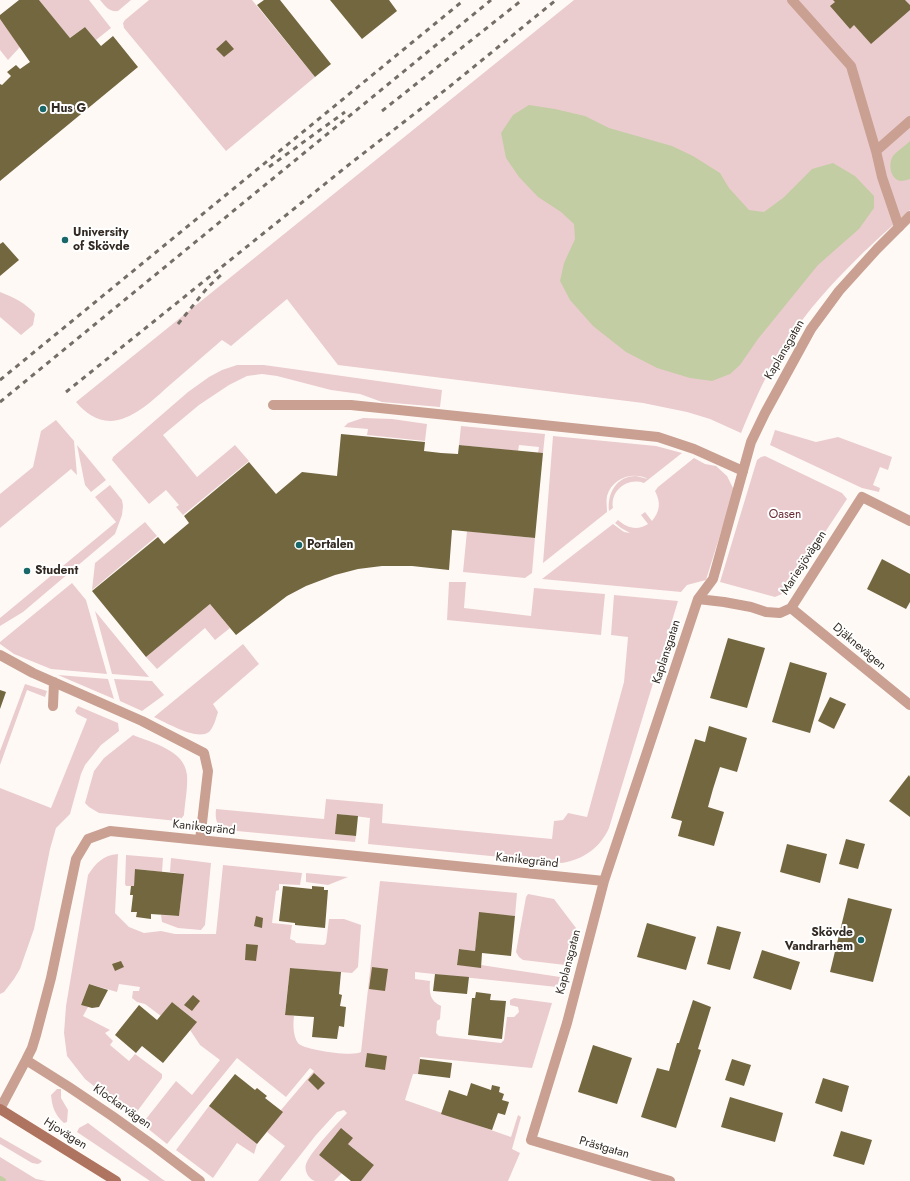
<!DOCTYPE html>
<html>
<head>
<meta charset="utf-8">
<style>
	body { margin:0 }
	canvas { display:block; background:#fef9f5 }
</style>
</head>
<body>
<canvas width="910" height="1181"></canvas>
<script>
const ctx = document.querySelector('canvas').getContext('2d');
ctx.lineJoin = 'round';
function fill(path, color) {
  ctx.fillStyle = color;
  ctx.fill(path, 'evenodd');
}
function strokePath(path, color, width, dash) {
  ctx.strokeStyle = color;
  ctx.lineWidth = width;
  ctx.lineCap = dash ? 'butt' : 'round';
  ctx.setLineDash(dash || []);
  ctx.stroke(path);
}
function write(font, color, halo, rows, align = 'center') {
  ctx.font = font + ' Jost,sans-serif';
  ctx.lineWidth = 4;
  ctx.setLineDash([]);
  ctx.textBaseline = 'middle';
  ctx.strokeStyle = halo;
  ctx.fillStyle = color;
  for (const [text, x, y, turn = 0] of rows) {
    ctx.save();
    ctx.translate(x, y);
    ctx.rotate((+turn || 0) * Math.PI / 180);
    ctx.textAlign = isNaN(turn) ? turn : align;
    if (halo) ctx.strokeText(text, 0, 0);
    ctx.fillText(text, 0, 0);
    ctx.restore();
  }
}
fill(new Path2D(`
	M39 0H89L111 28 96 40 85 27 70 38Z
	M100 0H131L118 11C109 12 106 7 100 0Z
	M149 0H252L315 77 226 151 124 28 123 23 125 20Z
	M574 0H910V210C860 254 810 301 776 359 762 383 752 407 741 433L710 419 687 412 643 403 338 365 287 299 231 346 222 340C205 355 188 369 171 384 156 397 139 415 118 420 101 424 87 415 76 402Z
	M0 19 20 47 8 60 0 50Z
	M0 292C13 297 26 303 35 314L33 325 21 335 0 317Z
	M237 365H264L442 390 440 407 382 402 360 394 331 390 277 376 262 374 247 376 229 385 199 405 163 435 197 477 235 445 249 461 183 515 176 507 179 505 166 490 149 504 112 460 113 457 188 392 209 377 222 370Z
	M363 418 392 419 427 424 425 441 367 435 368 429 344 427 348 423Z
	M56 420 74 441 77 475 71 469 0 528V494L33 467 41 431Z
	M461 426 545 434 543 453H538L539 447 519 445 518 451 459 445Z
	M775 430 816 442 838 437 892 457 888 470 880 467 873 485 880 488 879 492 862 488 770 445Z
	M553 436 656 446 682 453 644 483C628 477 610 490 613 508L609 511C607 494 616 476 636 476 640 477 644 478 648 479 633 471 612 478 607 496 606 501 607 507 607 512L543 563Z
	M77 445 106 480 91 492 85 485Z
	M765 456 842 493 847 499 786 591 782 594 775 597 720 582 757 460 761 457Z
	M694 458 705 464 716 466 727 476 734 490 706 580 687 585 681 592 542 579 613 524 624 532 630 533 621 528 615 523 618 520C627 528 637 531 648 524L641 515 645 512 652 521C660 511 661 503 655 491L658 487Z
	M110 485 122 500 123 506 122 515 115 534 23 612 0 626V618L116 522 95 497Z
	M145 522 157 536 92 590 95 563Z
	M467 531 535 538 532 573 525 578 463 572Z
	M449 582H466L464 608 531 616 534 588 605 594 601 635 447 620Z
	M72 583 86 600 107 674 51 669 14 654 0 644V642Z
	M614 595 678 601 609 828C600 848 584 859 562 863L368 844 370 818 338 814 336 834 356 836 355 842 226 830C216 825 215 819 216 809L324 819 326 799 383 804 382 823 552 839 554 821 563 820 568 813 587 817 624 682 628 637 611 635Z
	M210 604 230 628 215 640 205 628 157 669 146 657Z
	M95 611 149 677 112 674Z
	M243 644 259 664 213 704 218 712C216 718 214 727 209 732 197 741 167 723 154 717Z
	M58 675 108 679 114 699Z
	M114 679 152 681 164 695 142 711 120 701Z
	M25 684 47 691 45 697 27 690 0 765V751Z
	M78 706 118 723 119 731 101 745 85 765 81 774 70 814 56 828 50 849 34 929 20 969 14 979 4 992 0 994V788L51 808 87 719 77 714 75 711Z
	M133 735C152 743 185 750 187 775 188 787 185 802 184 815L181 819 177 821 99 813 89 807 85 803 94 771 104 758Z
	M118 854 115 913 129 927 144 933 161 931 175 934H216L223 865 302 873 300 885 279 884V890L276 891 272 923 292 925 290 939 295 941 296 943 324 945 326 943 329 919H344L361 925 358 967 352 973 290 968 285 1014 294 1016C293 1024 293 1036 298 1043 303 1050 353 1057 361 1052L380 881 517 893 515 916 479 913 475 951 459 949 457 965H481L560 977 557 987 415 972V979L430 981C429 993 430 1001 441 1006L440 1019 437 1021 436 1033 439 1036 501 1043 504 1040 507 1017H514L519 1012 518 1007 510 1005V1000L514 998 552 1003 532 1068 420 1057 418 1074H413L405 1100 511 1137 518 1115 521 1117 512 1149 520 1153 508 1181H361L374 1165 336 1134 319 1155 342 1173 334 1181C328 1181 320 1181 315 1181 308 1179 304 1170 306 1164 312 1150 336 1125 347 1113L344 1110 337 1112 316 1135 280 1181H258L285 1146 267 1132 281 1110 314 1071 310 1068 286 1097 237 1058 167 1144 142 1124 176 1081 192 1095 220 1060 200 1045 190 1030 196 1021 172 1002 161 1016 145 1004 137 1002 132 998 133 991H139L140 987 119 984 117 992 89 984 81 1005 88 1007 83 1016 110 1030 105 1033 113 1041 110 1045 129 1061 135 1054 162 1074V1078L133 1117 85 1079 67 1056 64 1033 66 1006 88 875C96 863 103 855 118 854Z
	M126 855 163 858 162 872 136 869 134 886H126L125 884Z
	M171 858 211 863 205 925 201 930 178 928 162 922 161 915 179 916 184 874 170 872Z
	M306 873 348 877 328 885 306 882Z
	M528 894 554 899 576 928 565 965 523 960 519 957 516 952 526 897Z
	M57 1089H61V1098L68 1110 67 1122 64 1123C55 1115 52 1107 51 1095Z
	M209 1106 257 1144 254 1154 237 1143 213 1178 176 1150Z
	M88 1123 162 1179 165 1181H150L77 1132 79 1128Z
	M0 1137 42 1161C39 1165 37 1164 32 1163L0 1144Z
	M0 1157 36 1179 47 1181H0Z`), '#ebccce');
fill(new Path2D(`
	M529 105 555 109 585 116 609 128 672 146 693 156 720 173 729 188 749 210 764 212 783 198 812 169 833 163 855 176 874 196V208L859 229 818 265 758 339 740 365 730 374 712 381 690 378 657 368 626 352 593 326 570 300 560 281 564 263 575 239 574 224 561 212 538 197 519 177 506 158 501 133 513 115Z
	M910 141V179C907 180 903 181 900 181 890 178 888 164 893 156 896 152 906 145 910 141Z`), '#c3cda3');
strokePath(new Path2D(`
	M0 1180 2 1181`), '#c3cda3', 8);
fill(new Path2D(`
	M19 0H39L70 38 85 27 101 46 113 36 138 67 0 181V84L2 85 11 76 7 72 16 65 20 69 30 62 0 19V15Z
	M264 0H280L331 64 315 77 257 5Z
	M330 0H389L397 11 362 39Z
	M833 0H905L910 5V10L871 44 854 25 850 29 830 6 835 2Z
	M226 40 234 49 224 57 216 49Z
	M3 242 19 260 0 276V244Z
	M341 434 425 442 424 451 441 453 458 454 459 445 543 453 535 538 452 530 449 570 412 566H382L358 569 335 575 306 586 287 596 236 635 210 604 146 657 92 591 158 537 164 544 189 523 184 516 249 462 276 494 302 472 337 476Z
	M882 559 910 574V602L906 609 867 589Z
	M728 638 765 648 747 708 710 698Z
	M790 662 827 673 810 733 772 722Z
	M0 690 6 692 0 709Z
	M830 697 846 704 834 729 818 721Z
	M709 726 747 738 737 772 720 767 713 789 708 807 724 812 714 846 678 836 682 821 671 818 695 739 705 742Z
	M909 775 910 777V817L889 801Z
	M337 814 358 816 356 836 335 834Z
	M846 839 865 844 858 869 839 864Z
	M787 844 827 854 820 883 780 872Z
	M135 869 184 874 179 916 151 914V919L136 917 137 912H131L133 895H130L131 886H134Z
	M283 886 312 889V886L324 887V890H328L325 928 295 925V923L279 921Z
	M848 898 892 909 873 982 830 972Z
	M479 912 515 916 511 956 482 953 481 968 457 965 459 949 475 951Z
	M256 916 263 918 262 928 254 926Z
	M647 923 696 937 686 970 637 957Z
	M717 926 741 932 730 970 707 964Z
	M246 944 258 945 256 961 245 960Z
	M762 950 800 962 791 990 753 978Z
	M121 961 124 967 115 971 112 964Z
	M372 967 388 969 385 991 369 989Z
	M290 968 341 972 339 994 342 995 340 1006 346 1007 344 1027 339 1026 337 1039 312 1037 314 1017 285 1015Z
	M435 974 469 977 467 994 433 991Z
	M89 984 108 990 99 1007 92 1008 81 1005Z
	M476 992 491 994 490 1000 506 1001 502 1039 468 1035 472 998H475Z
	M193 995 200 1001 192 1011 184 1005Z
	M693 1000 711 1007 698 1049 701 1050 676 1128 641 1117 657 1068 669 1071 677 1043H679Z
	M172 1002 197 1022 163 1063 142 1046 136 1053 115 1035 139 1005 157 1020Z
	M593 1045 632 1058 617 1104 578 1092Z
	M367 1053 387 1056 385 1070 365 1067Z
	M420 1059 452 1063 450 1078 418 1074Z
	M732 1059 751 1065 744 1086 725 1080Z
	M314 1073 325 1083 318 1090 308 1080Z
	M235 1074 255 1090 257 1088 267 1096 265 1098 283 1112 257 1144 209 1106Z
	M823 1078 849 1086 842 1112 815 1103Z
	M471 1083 491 1090 492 1085 500 1087 499 1092 504 1094 502 1100 509 1102 505 1115 498 1113 492 1130 441 1114 449 1090 467 1096Z
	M730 1097 783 1113 775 1142 721 1127Z
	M341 1128 353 1138 348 1144 374 1165 361 1181H351L319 1155Z
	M841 1131 872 1140 864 1165 833 1156Z`), '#736740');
strokePath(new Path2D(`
	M792 0 851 66 876 151 882 177 899 227
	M876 151 910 121
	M273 405H351L658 437 694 449 743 471
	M0 655 33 673 142 721 204 753 208 771 200 840
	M53 706 54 682`), '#c9a092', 10);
strokePath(new Path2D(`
	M698 599 724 602 751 607 766 612 780 613 791 608 862 497 910 521
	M791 608 910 705
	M26 1060C87 1097 144 1137 200 1181
	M0 1109 26 1060 32 1048 36 1035 51 978 76 859 88 839 110 831 604 881
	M670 1181 531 1140 567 1023 604 881 698 599 713 579 751 442 765 413 811 329 839 291 877 249 910 216`), '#c9a092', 10);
strokePath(new Path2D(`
	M0 1109 116 1181`), '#af7460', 10);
strokePath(new Path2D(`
	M382 111 522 0
	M269 167 345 112
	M178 324 208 287 221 275
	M0 380 464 0
	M66 392 351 163 449 87 556 0
	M0 402 491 0`), '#756e67', 3, [5, 5]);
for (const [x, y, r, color] of [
	[43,109,4,"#196769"],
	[65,240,4,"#196769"],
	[299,545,4,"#196769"],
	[27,571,4,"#196769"],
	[861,940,4,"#196769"]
]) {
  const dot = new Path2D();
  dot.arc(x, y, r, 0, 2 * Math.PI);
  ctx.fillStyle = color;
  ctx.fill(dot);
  strokePath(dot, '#fff', 1.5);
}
write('bold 12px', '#332b23', '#fff', [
	["Hus G",51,109],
	["University",73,233],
	["of Skövde",73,247],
	["Portalen",307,545],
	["Student",35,571],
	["Skövde",853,933,"right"],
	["Vandrarhem",853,947,"right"]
], 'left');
write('12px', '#332b23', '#fff', [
	["Kaplansgatan",785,350,-60],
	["Mariesjövägen",804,563,-57],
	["Djäknevägen",859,647,40],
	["Kaplansgatan",667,652,-72],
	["Kanikegränd",204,828,6],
	["Kanikegränd",527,861,6],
	["Kaplansgatan",569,962,-75],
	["Klockarvägen",122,1107,35],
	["Hjovägen",65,1134,32],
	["Prästgatan",604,1148,16]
]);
write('12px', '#682b34', '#fff', [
	["Oasen",785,515]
]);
</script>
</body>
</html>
